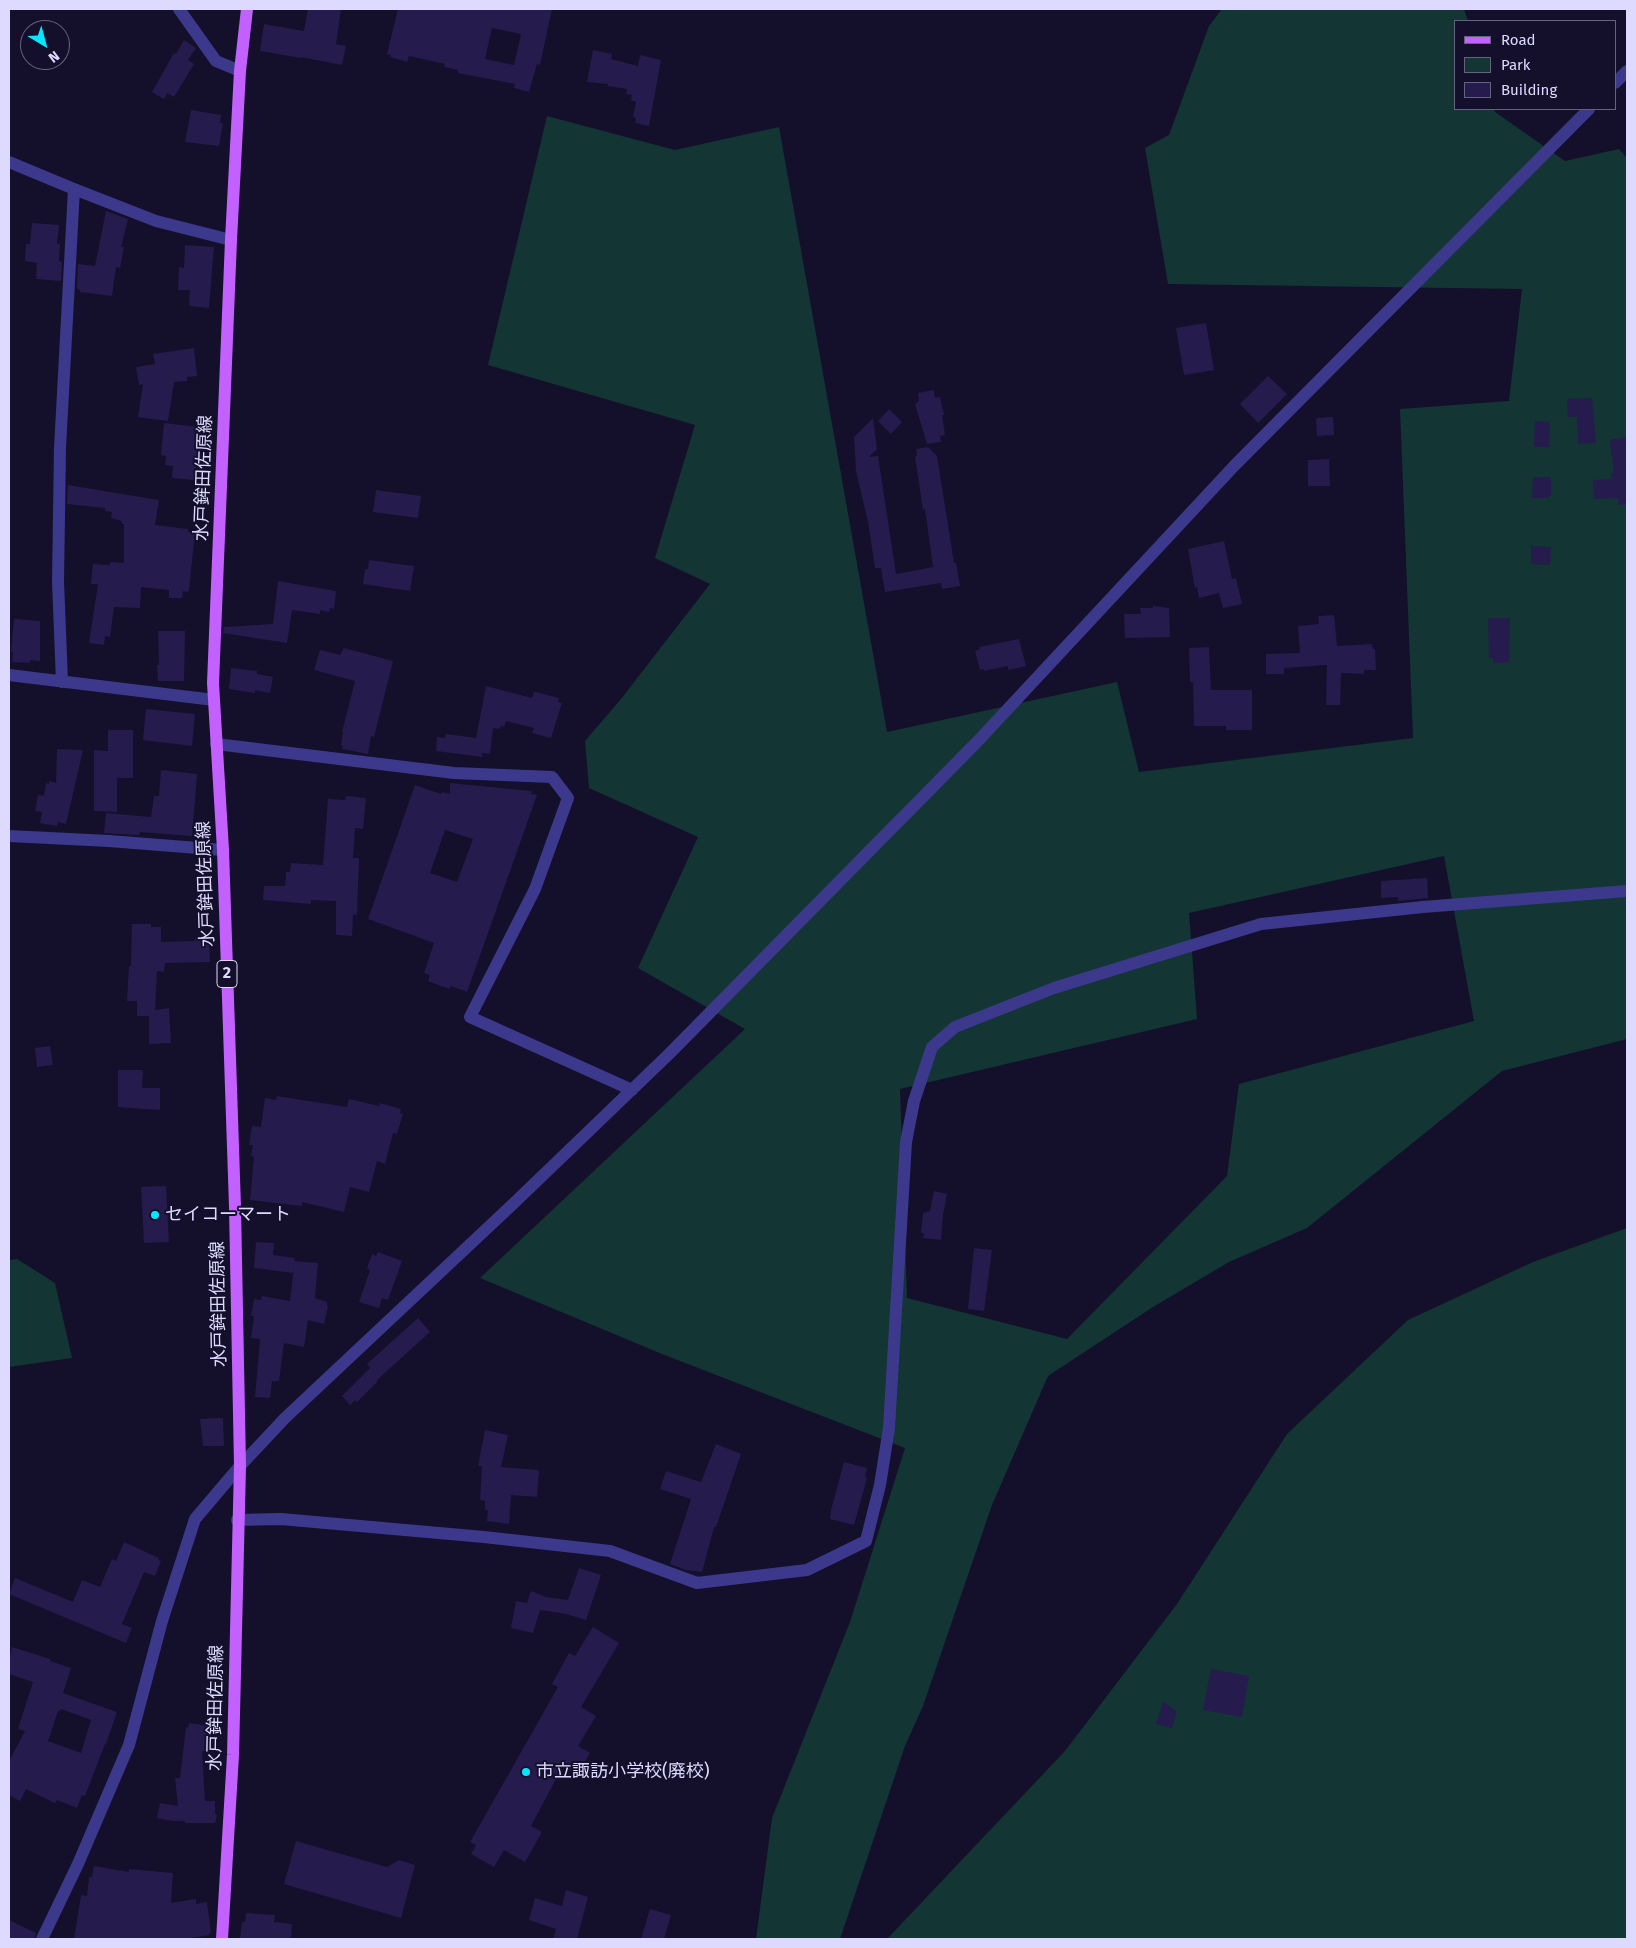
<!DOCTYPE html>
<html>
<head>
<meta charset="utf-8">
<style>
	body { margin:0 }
	#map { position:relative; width:1636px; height:1948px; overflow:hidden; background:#14102b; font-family:"Fira Sans",sans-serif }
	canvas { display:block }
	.frame { position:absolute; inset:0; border:10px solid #dedaff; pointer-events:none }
	.legend { position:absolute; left:1454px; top:20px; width:162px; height:90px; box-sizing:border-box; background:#14102b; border:1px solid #656180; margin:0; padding:6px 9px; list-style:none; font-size:15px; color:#dedaff }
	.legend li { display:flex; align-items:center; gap:10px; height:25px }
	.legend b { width:25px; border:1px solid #656180 }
	.north { position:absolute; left:20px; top:20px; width:50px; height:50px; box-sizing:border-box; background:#14102b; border:1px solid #656180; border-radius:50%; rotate:143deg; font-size:14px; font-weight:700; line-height:20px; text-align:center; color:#dedaff }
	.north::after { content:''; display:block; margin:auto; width:18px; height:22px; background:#06e7ff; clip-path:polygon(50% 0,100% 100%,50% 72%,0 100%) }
</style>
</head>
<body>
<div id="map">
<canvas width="1636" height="1948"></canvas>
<div class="frame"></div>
<ul class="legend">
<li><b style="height:6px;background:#c361ff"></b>Road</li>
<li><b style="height:14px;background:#133534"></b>Park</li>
<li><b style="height:14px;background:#251b4d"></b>Building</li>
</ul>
<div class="north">N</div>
</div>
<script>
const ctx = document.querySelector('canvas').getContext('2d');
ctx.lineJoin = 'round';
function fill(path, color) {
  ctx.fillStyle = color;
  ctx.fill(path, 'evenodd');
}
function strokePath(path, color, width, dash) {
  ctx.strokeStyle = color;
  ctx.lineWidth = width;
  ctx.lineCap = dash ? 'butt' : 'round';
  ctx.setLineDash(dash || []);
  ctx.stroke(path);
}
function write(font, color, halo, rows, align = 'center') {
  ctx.font = font + ' "Fira Sans","Noto Sans JP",sans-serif';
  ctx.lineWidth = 4;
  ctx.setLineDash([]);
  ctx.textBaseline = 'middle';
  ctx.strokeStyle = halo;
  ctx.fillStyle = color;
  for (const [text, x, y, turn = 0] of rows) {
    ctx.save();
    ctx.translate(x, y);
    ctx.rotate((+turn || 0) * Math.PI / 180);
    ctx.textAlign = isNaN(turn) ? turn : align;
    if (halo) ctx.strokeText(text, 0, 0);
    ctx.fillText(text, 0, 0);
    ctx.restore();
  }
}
fill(new Path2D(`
	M1222 9H1464L1468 21H1455V109H1494L1495 112 1565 161 1619 149 1627 158V1039L1502 1071 1307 1228 1229 1262 1153 1307 1048 1376 992 1505 923 1706 905 1746 840 1939H756L772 1818 850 1622 905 1448 662 1354 480 1278 745 1029 638 968 698 837 589 788 585 741 621 699 710 584 655 558 695 425 488 365 547 116 675 150 779 127 887 732 1117 682 1139 772 1413 738 1400 409 1509 401 1522 289 1168 284 1145 148 1169 135 1209 26ZM1444 856 1474 1021 1239 1084 1227 1176 1067 1339 907 1298 900 1089 1197 1019 1189 913Z
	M1627 1228V1939H887L1065 1751 1177 1604 1287 1434 1408 1320 1533 1262Z
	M17 1259 55 1283 72 1358 9 1367V1260Z`), '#133534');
fill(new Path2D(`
	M308 9H341L336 44 346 46 342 65 301 57V58L260 51 264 24 304 31Z
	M398 9H552L540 65 537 64 529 92 514 88 515 84 458 73V70L444 67 445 64 409 56 407 62 390 57 391 55 387 54ZM492 28 521 34 514 65 485 59Z
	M184 40 196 48 188 60 194 64 174 97 167 93 164 99 152 92 174 53 176 54Z
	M593 50 612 54 611 59 638 66 640 55 661 60 649 126 635 123 636 118 633 117 636 102 631 100 632 95 626 94 627 89 608 86V84L587 82Z
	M191 110 221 115 220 123H223L219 146 185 142Z
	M106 211 128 219 121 247H124L120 268 116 267 112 296 80 292V290L77 289 78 264 95 266Z
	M32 223 59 225 57 244H60L59 261 62 262 61 281 36 279 37 263 25 261 26 244H30Z
	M185 245 214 247 209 308 189 306 190 290H178L179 267 184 268Z
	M1206 323 1214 370 1184 375 1176 328Z
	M194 348 197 376 187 377V381L174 382 168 421 138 417 143 384 139 385 136 367 155 364 153 354Z
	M1268 376 1287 394 1258 423 1240 404Z
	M934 390 935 398 940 397 944 415H942L945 435 940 436 941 442 927 444 915 404 919 401 918 393Z
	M1592 398 1596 443 1578 444 1577 417H1568L1567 399Z
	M889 409 902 422 891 434 878 421Z
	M1333 417 1334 435 1317 436 1316 418Z
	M873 418 877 449 869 457 878 456 896 574 933 567 925 509 923 510 915 457 917 456 916 449 928 447 937 456 954 563H956L960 586 942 589 941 583 885 592 881 568H875L868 522 856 471 854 437Z
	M1535 421 1550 422 1549 447H1534Z
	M164 423 199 427 195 480 172 478 173 466 165 465 166 456 161 455Z
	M1627 437V504L1618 505V498L1594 499 1593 480 1611 479V473H1614L1610 440Z
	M1329 459 1330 486H1308V460Z
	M1533 477H1551V496H1549V498H1532Z
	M68 485 159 500 155 525 188 529V532H195L189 590 188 592 183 591 182 598H169V590L141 587 140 608 114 607 110 637 105 636 104 645 89 643 98 584H91L93 564 110 565V562L124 563V524H122V521L111 518 112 512 105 511V508L67 504Z
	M376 490 421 496 418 518 373 512Z
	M1224 541 1232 579 1236 578 1242 604 1223 608 1219 593 1199 598 1197 587 1195 588 1188 549Z
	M1531 546 1551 547 1550 565 1531 564Z
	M369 560 414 566 410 591 363 584 365 569H368Z
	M278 581 336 591 334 609 330 608 329 612 320 610V614L292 610 287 643 223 633 224 627 273 624Z
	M1153 606 1169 608 1170 637 1125 638 1124 614H1141L1140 608H1153Z
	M1334 615 1337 646 1372 644 1373 649H1375L1376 670H1364V674L1341 673 1340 705H1326L1327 665 1284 668V674H1266V654L1300 653 1298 626 1319 624 1318 616Z
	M1488 618H1510L1509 662 1493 663V658H1489Z
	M14 619 40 621V661L30 660V663L12 662 13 652H11Z
	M158 631H185L184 681H158L157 665H159Z
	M1019 639 1026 666 1008 670V666L984 671V669L980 670 975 651 980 649 979 647Z
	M1209 647 1211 690H1252V730H1226V726H1194L1193 682H1190L1189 648Z
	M344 648 393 661 374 737 371 736 368 754 342 749 343 746 341 745 343 732H342L355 681 314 670 320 650 340 655Z
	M231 668 257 671V674L273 677 270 693 255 690V693L229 689Z
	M486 686 532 698 534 692H536L559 698 558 702 562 703 551 738 532 733 534 728 506 721 504 727 501 726 500 729 493 728 490 754 482 753V757L436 751 437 737 445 738 446 734 476 738Z
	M146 709 195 714 192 746 143 740Z
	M108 730H133V778H117V812L94 811V750L108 751Z
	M57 749 83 750 66 824 58 822 57 826 40 823 42 812 35 811 38 795 44 796 46 783 49 784V781L56 783Z
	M161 770 197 774 192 836 140 832 139 835 104 833 106 813 151 817 154 796H159Z
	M450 783 532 791 531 794 537 795 467 992 451 986 449 989 428 981 430 975 424 973 434 943 368 919 415 785 441 794 442 792 450 794ZM445 830 473 839 457 882 430 873Z
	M346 796 366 798 363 829 355 828 353 858H359L357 915 353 914 352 936 336 935V901L311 900V904L263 900 264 886H285L286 872H290L291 863 323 865 328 799 345 800Z
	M1427 878 1428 898 1398 901V897L1381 898V881Z
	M132 924H151V927H161V942L195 941V938H209L210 962 165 963 164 972 157 971 155 1010 169 1008 171 1043 149 1044V1016H137V1001H127L129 966H131Z
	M50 1046 53 1065 37 1067 35 1048Z
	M118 1070H143L142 1088H160V1110L118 1107Z
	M277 1096 347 1107 349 1099 379 1106 380 1103 401 1109 400 1113 403 1114 397 1134 393 1133 385 1164 377 1161 369 1192 350 1187 344 1212 302 1202V1206L250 1200 254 1157 251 1156 253 1145H249L252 1126 261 1127 265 1098 276 1100Z
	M166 1186 169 1242 144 1243 141 1187Z
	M934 1191 947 1194 943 1215 941 1240 923 1238 924 1233H921L923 1213 930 1211Z
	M256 1242 274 1243 273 1255 295 1258 294 1261 318 1263 315 1298 327 1302V1306H328L324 1324 308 1320 304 1347 284 1343 279 1381H272L270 1398 255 1397 260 1339 251 1338 254 1316H251L254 1299 261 1300 262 1296 290 1301 294 1267 293 1273 254 1268Z
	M974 1248 992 1250 984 1311 968 1309Z
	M378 1252 402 1261 388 1300 382 1298 379 1308 359 1302 370 1270 367 1268 372 1254 376 1256Z
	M418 1318 430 1332 377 1380 378 1381 357 1402 355 1400 350 1405 342 1396 370 1368 367 1364Z
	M221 1418H223L224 1446H203L200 1419Z
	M485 1430 508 1435 501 1467 539 1470 537 1497 511 1495 509 1524 487 1521 488 1510H485V1501L480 1500 482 1466H478Z
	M716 1444 741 1454 716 1527H714L702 1572 686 1570 670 1564 691 1499 660 1489 666 1471 701 1482Z
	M844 1462 867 1468 865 1477 867 1478 854 1525 830 1519 831 1510Z
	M124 1542 159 1558 158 1560 161 1561 155 1576 144 1572 122 1624 132 1628 126 1643 9 1594 15 1578 73 1602 82 1580 100 1587 112 1559 116 1561Z
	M579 1568 601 1575 586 1620 566 1614 540 1610 533 1633 511 1628 516 1601 527 1603 531 1591 546 1597 568 1600Z
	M593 1627 619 1643 581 1707 596 1716 578 1746 590 1753 577 1775 563 1766 531 1826 542 1832 525 1862 504 1850 494 1867 471 1854 476 1845 470 1842 558 1687 552 1684 569 1653 575 1656Z
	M12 1647 50 1659V1661L71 1668 63 1693 117 1712 106 1744H105L85 1796 82 1795 77 1808 57 1800 55 1803 26 1789 20 1801 9 1795V1761L25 1731 18 1729 33 1682 9 1674V1659ZM61 1709 91 1720 81 1753 48 1741 58 1711H60Z
	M1211 1669 1249 1676 1242 1717 1203 1710Z
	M1163 1702 1177 1711 1172 1728 1156 1724Z
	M189 1723 209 1726 206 1752 202 1751 205 1801H215V1814L217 1815 215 1823H185V1821H173L157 1818 160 1803 178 1806 175 1778H180L186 1727 188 1728Z
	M296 1841 387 1867 399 1860 415 1865 401 1918 284 1884Z
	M94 1866 129 1872V1869L173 1873 171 1903 196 1899V1904L207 1902 211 1933H209L210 1935 184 1939H74L81 1895 87 1896 89 1877H92Z
	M566 1890 588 1897 577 1939H553L556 1929 529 1920 535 1898 562 1906Z
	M650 1909 671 1915 664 1939H641Z
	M246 1913 275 1915 274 1922 292 1924 291 1939H240L242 1922H245Z
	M9 1920 36 1933 34 1939H9Z`), '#251b4d');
strokePath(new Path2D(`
	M179 9 216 61 240 71
	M1615 83 1627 71
	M9 162 74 189 156 221 231 240
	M9 675 214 700
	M62 682 58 581 60 448 74 189
	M216 744 454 773 552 777 568 798 535 889 470 1017 632 1090
	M9 836 109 841 223 850
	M237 1520 281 1519 484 1537 610 1551 697 1583 807 1570 866 1541 880 1485 889 1428 906 1142 914 1101 932 1047 955 1027 1054 988 1261 924 1423 907 1627 891
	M42 1939 78 1864 129 1745 162 1621 195 1519 240 1466 285 1418 513 1204 669 1054 977 742 1235 465 1589 109`), '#3c398c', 12);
strokePath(new Path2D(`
	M222 1939 233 1755 240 1466 235 1207 223 850 213 683 231 240 240 71 247 9`), '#c361ff', 12);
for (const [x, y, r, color] of [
	[155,1215,5,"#06e7ff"],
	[526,1772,5,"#06e7ff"]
]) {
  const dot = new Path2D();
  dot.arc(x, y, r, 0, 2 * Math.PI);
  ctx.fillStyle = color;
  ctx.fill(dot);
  strokePath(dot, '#14102b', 2);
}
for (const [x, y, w] of [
	[227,974,20]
]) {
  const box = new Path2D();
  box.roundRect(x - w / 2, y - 13.5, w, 27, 4);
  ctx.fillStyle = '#14102b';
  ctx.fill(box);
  strokePath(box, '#dedaff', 1);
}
write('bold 16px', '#dedaff', null, [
	["2",227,974]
]);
write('18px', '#dedaff', '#14102b', [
	["水戸鉾田佐原線",204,478,-88],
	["水戸鉾田佐原線",206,884,-92],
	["水戸鉾田佐原線",219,1304,-91],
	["水戸鉾田佐原線",216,1708,-89]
]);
write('18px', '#dedaff', '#14102b', [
	["セイコーマート",165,1215],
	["市立諏訪小学校(廃校)",536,1772]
], 'left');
</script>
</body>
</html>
